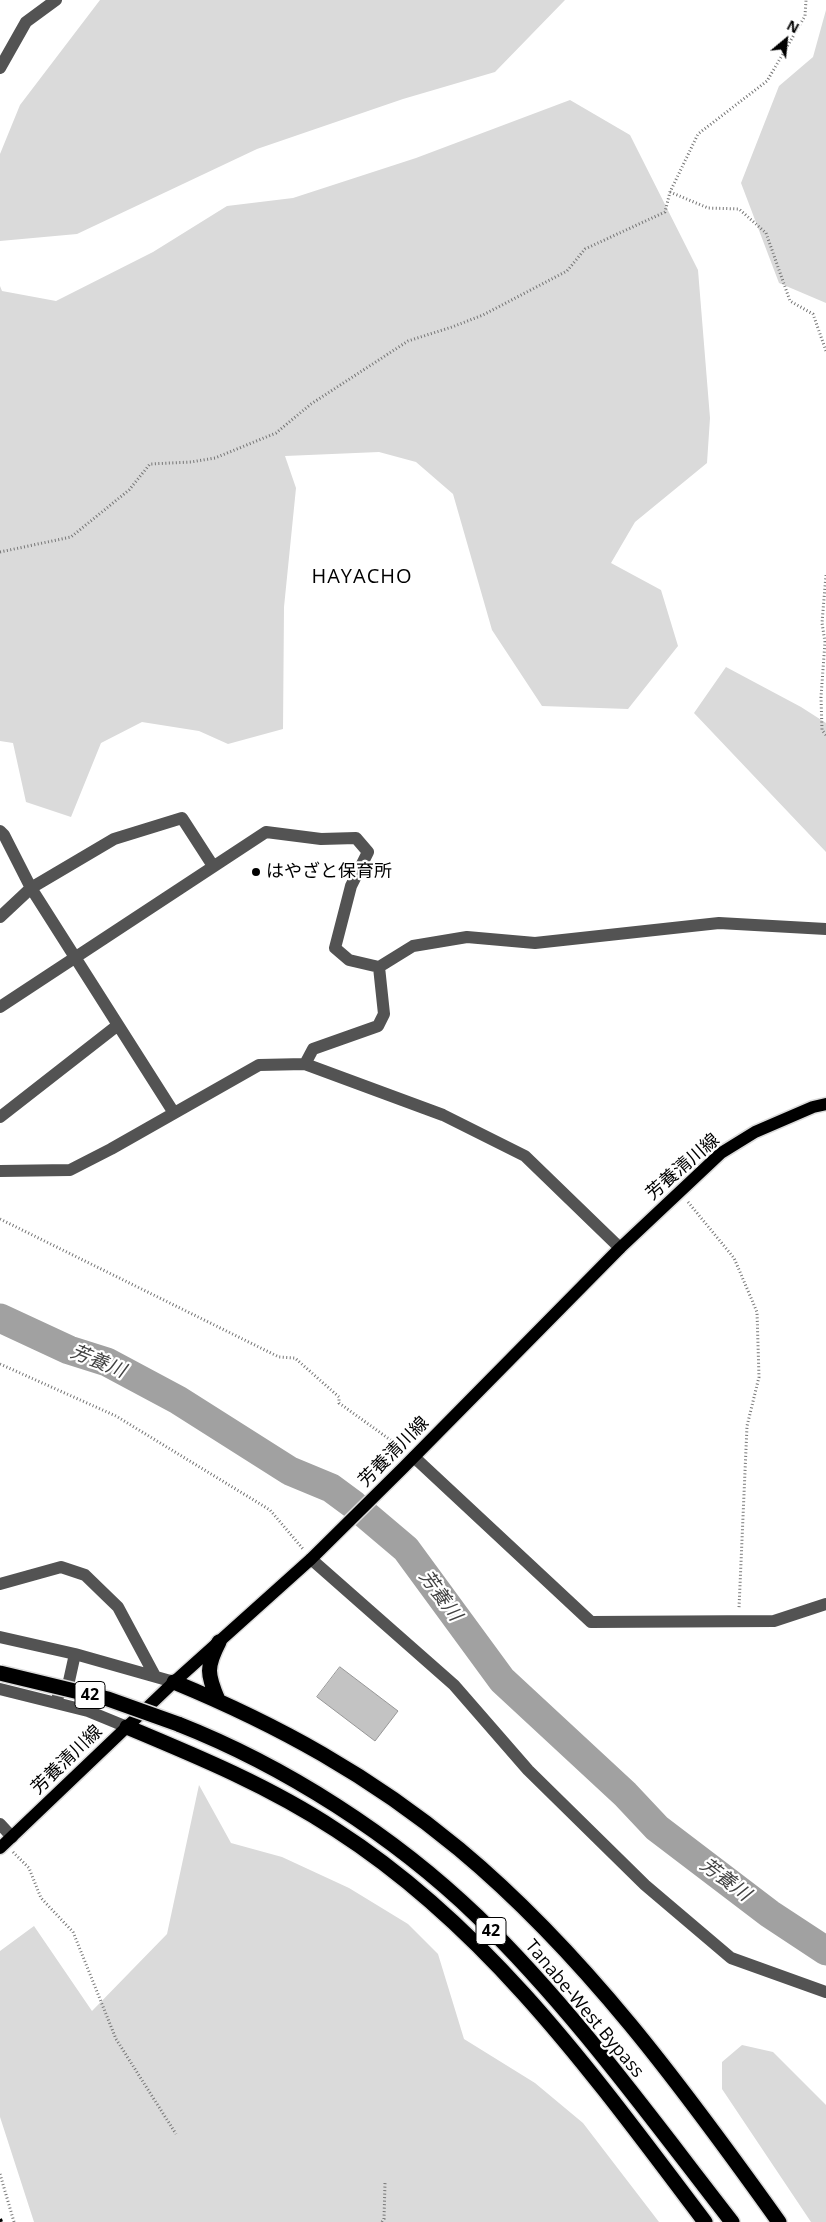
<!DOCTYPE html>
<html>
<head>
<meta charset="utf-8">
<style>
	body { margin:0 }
	#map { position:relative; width:826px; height:2222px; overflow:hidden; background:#fff; font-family:"Open Sans",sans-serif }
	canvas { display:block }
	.north { position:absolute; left:761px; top:15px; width:50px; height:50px; -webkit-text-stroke:4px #fff; paint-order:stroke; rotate:28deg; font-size:14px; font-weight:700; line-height:20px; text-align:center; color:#000 }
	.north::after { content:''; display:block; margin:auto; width:18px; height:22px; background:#000; clip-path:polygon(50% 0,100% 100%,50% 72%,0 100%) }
</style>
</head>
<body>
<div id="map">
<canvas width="826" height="2222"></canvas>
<div class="north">N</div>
</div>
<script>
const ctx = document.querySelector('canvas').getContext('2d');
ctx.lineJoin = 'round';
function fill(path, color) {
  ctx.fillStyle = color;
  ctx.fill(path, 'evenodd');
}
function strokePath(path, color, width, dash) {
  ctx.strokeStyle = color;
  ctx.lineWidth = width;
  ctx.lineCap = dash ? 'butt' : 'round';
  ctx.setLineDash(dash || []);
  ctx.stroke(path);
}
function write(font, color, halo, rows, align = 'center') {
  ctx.font = font + ' "Open Sans","Noto Sans JP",sans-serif';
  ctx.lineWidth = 4.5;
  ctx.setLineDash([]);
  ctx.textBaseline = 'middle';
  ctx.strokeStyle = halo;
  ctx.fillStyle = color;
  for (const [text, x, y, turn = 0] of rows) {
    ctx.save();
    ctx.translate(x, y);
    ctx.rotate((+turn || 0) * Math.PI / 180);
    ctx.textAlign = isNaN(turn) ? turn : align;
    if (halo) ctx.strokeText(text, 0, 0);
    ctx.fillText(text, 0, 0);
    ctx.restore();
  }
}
fill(new Path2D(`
	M100 0H565L495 72 403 99 257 149 77 234 0 241V154L20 105Z
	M826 10V303L779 283 741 183 779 86 813 57Z
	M570 100 630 135 698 270 710 418 707 463 635 522 611 563 661 590 678 646 628 709 542 706 492 630 453 494 416 462 379 452 285 456 296 488 284 607 283 729 228 744 199 731 142 722 101 743 71 817 26 802 13 743 0 741V286L2 291 56 301 153 252 227 206 293 198 416 158Z
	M726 667 801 707 826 723V852L694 713Z
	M199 1785 231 1843 282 1857 349 1888 408 1924 438 1954 464 2039 535 2083 583 2123 659 2222H34L0 2117V1951L34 1926 92 2011 167 1934Z
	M742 2045 773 2052 826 2105V2222H811L722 2089V2062Z`), '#dadada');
strokePath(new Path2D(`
	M0 1318 69 1350 107 1362 178 1400 290 1471 331 1488 354 1505 406 1549 502 1680 625 1794 657 1828 770 1914 826 1951`), '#a1a1a1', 29);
const building = new Path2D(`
	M340 1667 398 1711 375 1741 317 1697Z`);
fill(building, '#c3c3c3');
strokePath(building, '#979797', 1);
const major = new Path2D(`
	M0 1848 174 1682 311 1559 403 1468 620 1248 721 1153 755 1132 813 1107 826 1104`);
const highway = new Path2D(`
	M174 1682C278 1725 371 1776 459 1849 585 1954 684 2089 779 2222
	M218 1700C207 1674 206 1667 219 1642
	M178 1724C285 1766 394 1836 477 1916 572 2008 651 2118 732 2222
	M127 1727C199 1757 271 1787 336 1830 490 1929 596 2078 705 2222`);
strokePath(major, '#dbdbdb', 15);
strokePath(highway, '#dbdbdb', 18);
strokePath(new Path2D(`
	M670 192 708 208 739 209 766 233 790 301 813 314 826 351
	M0 552 71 537 129 490 150 464 191 462 215 458 276 433 311 404 408 341 452 327 483 315 567 271 585 249 665 212 670 192 698 134 767 81 805 16 806 0
	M826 575 822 623 825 642 821 697 822 730 826 735
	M688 1202 734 1258 757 1312 759 1377 747 1426 739 1608
	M0 1219 279 1357 295 1358 339 1397V1403L403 1449
	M0 1364 116 1416 270 1510 303 1549
	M13 1852 29 1868 41 1898 73 1932 116 2039 176 2134
	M0 2174 14 2222
	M382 2222 384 2219 385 2183`), '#757575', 3, [1, 2.5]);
strokePath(new Path2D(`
	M0 68 26 22 56 0
	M0 831 4 835 31 888 174 1113
	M0 917 31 888 114 839 182 818 213 866
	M0 1007 266 832 321 839 356 838 368 852 351 886 335 948 349 960 379 967 413 946 467 937 535 943 719 923 826 929
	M305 1064 313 1049 378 1026 384 1014 379 967
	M0 1117 118 1025
	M0 1171 70 1170 111 1149 259 1065 305 1064 443 1115 525 1156 620 1248
	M414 1457 591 1622 774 1621 826 1604
	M311 1559 454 1685 528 1770 645 1885 731 1958 826 1992
	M0 1584 61 1567 85 1575 118 1607 155 1676
	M0 1637 75 1654 174 1682
	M0 1689 88 1711 127 1727
	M58 1696 69 1681 75 1654
	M0 1824 12 1837`), '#535353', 12);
strokePath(major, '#000', 12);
strokePath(highway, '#000', 15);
strokePath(new Path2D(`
	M0 2219 1 2222`), '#000', 4, [8, 2.5, 1, 2.5]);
const highwayBridge = new Path2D(`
	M0 1673 108 1699 178 1724`);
strokePath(highwayBridge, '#dbdbdb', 18, []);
strokePath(highwayBridge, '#000', 15);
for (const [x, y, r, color] of [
	[256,872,5,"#000"]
]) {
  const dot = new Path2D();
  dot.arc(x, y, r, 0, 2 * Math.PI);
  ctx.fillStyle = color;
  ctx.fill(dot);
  strokePath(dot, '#fff', 2);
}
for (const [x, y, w] of [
	[90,1695,30],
	[491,1931,30]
]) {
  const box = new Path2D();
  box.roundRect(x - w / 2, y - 13.5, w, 27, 4);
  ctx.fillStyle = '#fff';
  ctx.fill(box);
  strokePath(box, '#000', 1);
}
write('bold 16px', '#000', null, [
	["42",90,1695],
	["42",491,1931]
]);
write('18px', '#000', '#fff', [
	["はやざと保育所",266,872]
], 'left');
write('18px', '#000', '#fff', [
	["芳養清川線",683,1167,-41],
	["芳養清川線",394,1452,-45],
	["芳養清川線",67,1760,-44],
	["Tanabe-West Bypass",584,2009,50]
]);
write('italic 19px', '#424242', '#fff', [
	["芳養川",98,1362,22],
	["芳養川",440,1596,54],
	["芳養川",725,1880,37]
]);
ctx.letterSpacing = '1px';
write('20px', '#000', '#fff', [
	["HAYACHO",362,577]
]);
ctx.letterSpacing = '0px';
</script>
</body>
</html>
